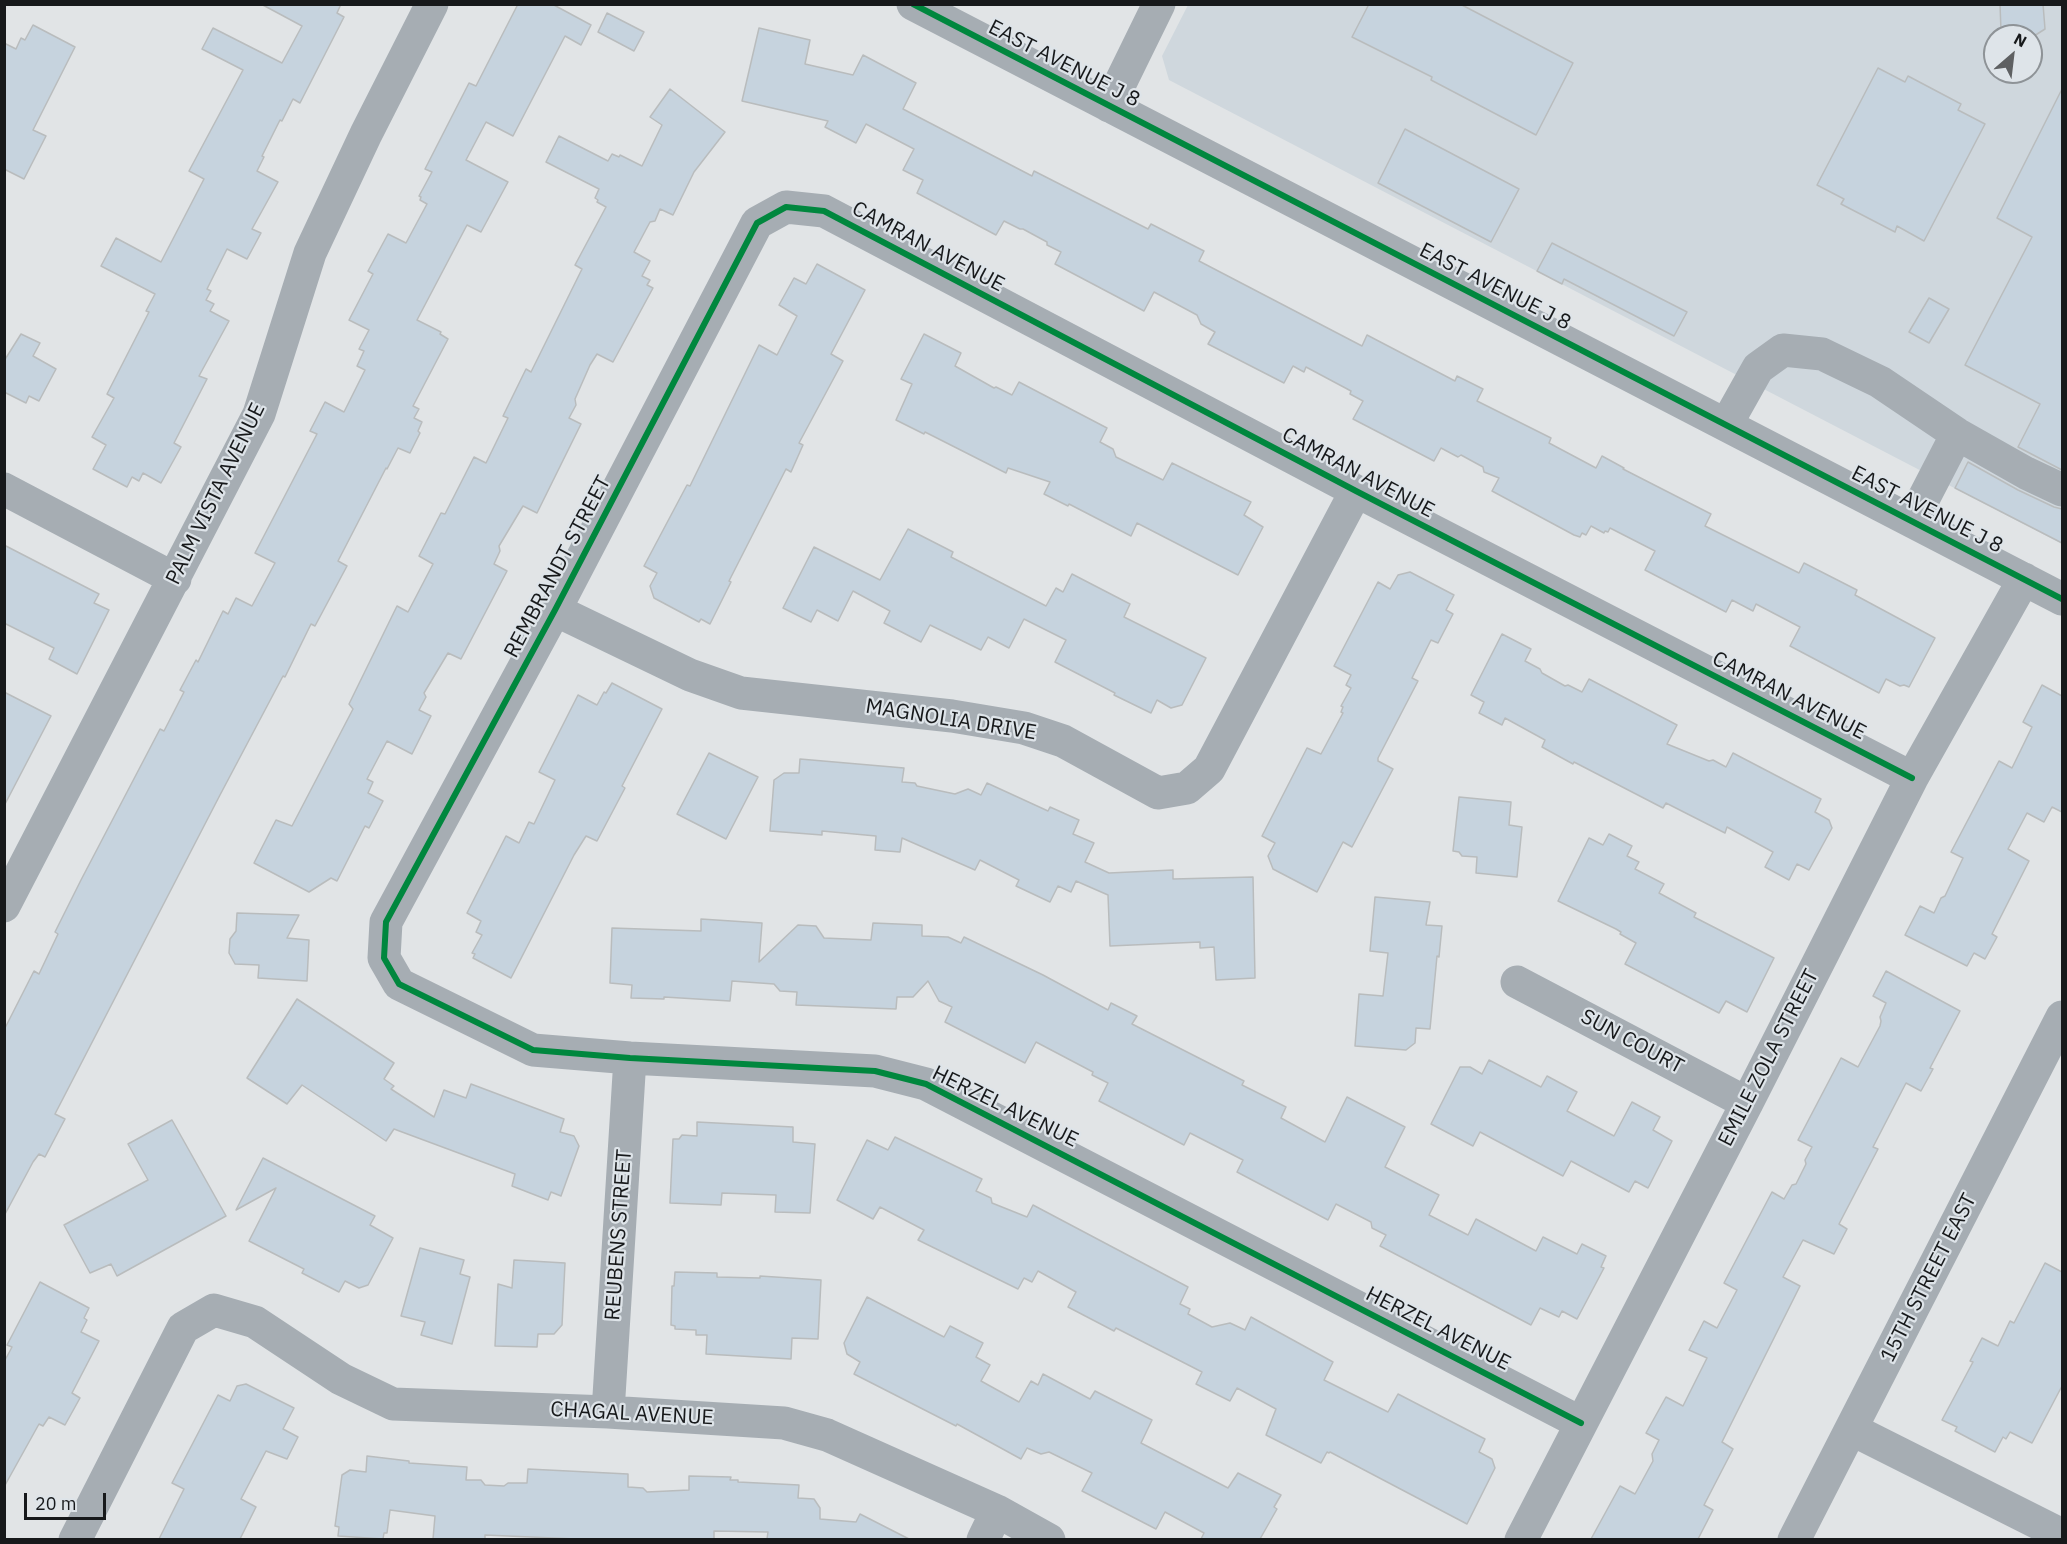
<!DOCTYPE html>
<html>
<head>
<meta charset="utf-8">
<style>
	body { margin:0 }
	#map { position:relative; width:2067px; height:1544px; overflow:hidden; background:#e1e4e6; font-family:"IBM Plex Sans",sans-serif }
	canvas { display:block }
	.frame { position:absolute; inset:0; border:6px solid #17191b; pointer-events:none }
	.north { position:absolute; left:1983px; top:24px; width:60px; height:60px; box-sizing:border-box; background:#dee4e9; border:2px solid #8e9397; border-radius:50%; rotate:28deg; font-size:16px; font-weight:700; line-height:24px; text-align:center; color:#17191b }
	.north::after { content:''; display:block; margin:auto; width:21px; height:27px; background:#5e6062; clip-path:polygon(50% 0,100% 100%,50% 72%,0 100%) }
	.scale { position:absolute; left:24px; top:1493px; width:82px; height:27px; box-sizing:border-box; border:3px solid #17191b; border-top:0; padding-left:8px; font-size:18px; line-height:21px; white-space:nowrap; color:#17191b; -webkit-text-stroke:4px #dee4e9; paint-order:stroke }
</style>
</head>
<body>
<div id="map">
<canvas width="2067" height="1544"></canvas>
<div class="frame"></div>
<div class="north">N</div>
<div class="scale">20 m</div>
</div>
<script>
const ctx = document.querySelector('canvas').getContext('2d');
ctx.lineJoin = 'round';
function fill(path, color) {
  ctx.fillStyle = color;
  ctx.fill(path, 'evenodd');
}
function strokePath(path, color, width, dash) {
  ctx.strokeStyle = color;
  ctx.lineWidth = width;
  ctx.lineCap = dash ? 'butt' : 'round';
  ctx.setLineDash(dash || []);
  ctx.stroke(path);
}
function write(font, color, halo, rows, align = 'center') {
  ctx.font = font + ' "IBM Plex Sans",sans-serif';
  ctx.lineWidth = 4.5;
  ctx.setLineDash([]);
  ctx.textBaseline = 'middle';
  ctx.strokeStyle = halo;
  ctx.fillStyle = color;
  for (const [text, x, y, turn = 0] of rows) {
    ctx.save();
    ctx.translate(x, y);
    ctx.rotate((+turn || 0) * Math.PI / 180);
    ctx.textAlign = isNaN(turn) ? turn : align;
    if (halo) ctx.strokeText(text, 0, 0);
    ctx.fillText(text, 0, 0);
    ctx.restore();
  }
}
fill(new Path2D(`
	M1188 5H2062V544L1169 80 1162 56ZM1995 36H2031V72H1995Z`), '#cfd7dd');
const building = new Path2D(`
	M261 4H341L337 13 344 17 300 103 293 99 282 121 280 120 262 156 264 157 257 171 278 182 252 229 261 233 247 259 227 249 207 289 211 291 206 300 214 304 210 311 229 321 199 376 207 379 174 443 181 447 161 483 143 473 139 481 132 477 127 487 93 469 106 445 92 437 114 398 107 394 149 312 146 311 155 294 101 266 116 238 161 262 204 179 189 171 243 70 202 49 213 28 282 63 302 26Z
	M518 4H552L591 25 581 45 565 36 513 136 486 122 466 160 508 182 481 232 467 225 417 320 441 332 440 334 448 339 413 406 419 409 414 418 422 422 418 431 420 433 410 453 398 448 387 469 386 468 338 561 347 566 315 626 311 624 285 677 283 676 220 795 55 1114 65 1119 45 1157 39 1154 33 1162 4 1216V1030L34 971 39 974 58 934 55 932 81 880 160 729 164 731 184 692 180 690 196 660 198 662 223 611 228 614 236 598 252 606 275 563 255 553 317 434 310 431 325 402 344 412 365 370 357 366 364 351 359 349 369 330 349 320 373 274 368 271 388 234 406 243 427 204 420 200 421 197 419 196 432 172 425 169 469 83 476 86Z
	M1369 4H1460L1573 63 1536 135 1431 80 1432 77 1352 37Z
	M2000 4H2043L2045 29 2034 36H2010L2001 31Z
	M607 13 644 32 634 51 598 32Z
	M33 25 75 47 33 130 46 136 24 179 4 169V43L16 49 21 38 25 40Z
	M759 28 810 40 805 64 853 75 863 55 916 83 903 109 1032 176 1034 171 1148 229 1151 224 1204 251 1199 261 1362 346 1367 335 1455 381 1457 376 1483 389 1477 401 1551 438 1549 443 1596 468 1602 456 1624 468 1623 469 1711 514 1705 526 1799 573 1804 563 1857 590 1855 595 1935 638 1909 687 1904 685 1900 686 1886 679 1879 693 1790 646 1800 627 1756 604 1753 611 1732 600 1726 612 1645 570 1655 551 1610 528 1608 532 1605 531 1604 533 1591 526 1586 535 1582 533 1580 537 1574 535 1492 491 1499 478 1484 472 1483 467 1461 455 1458 457 1441 448 1434 461 1353 419 1363 401 1350 394 1351 391 1306 367 1304 372 1293 366 1284 383 1208 344 1215 332 1201 324 1197 315 1154 292 1144 311 1055 264 1061 252 1047 245V242L1023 229H1020L1004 221 996 235 917 193 923 180 903 170 914 149 866 124 856 143 825 127 828 121 742 101Z
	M1878 68 1905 82 1908 76 1961 104 1958 110 1985 124 1924 241 1897 226 1895 232 1841 204 1844 199 1817 185Z
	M670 89 725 132 694 172 673 215 660 209 655 221 650 222 634 252 650 261 642 276 650 280 647 285 653 288 613 362 597 354 590 365 575 399 576 405 569 418 581 424 537 513 523 506 499 546 500 551 494 564 507 571 461 659 448 653 424 693 426 697 419 710 431 716 412 754 387 741 367 779 373 782 368 793 383 801 369 828 365 826 337 881 331 878 309 892 254 863 276 820 292 826 353 709 349 704 397 606 408 612 433 564 419 556 441 513 445 514 474 457 486 463 508 418 503 416 526 369 531 372 582 269 575 265 606 207 597 202 598 200 595 198 599 189 546 162 559 136 608 161 612 154 619 157 620 155 642 166 662 125 650 117Z
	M2062 89V470L2018 447 2040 404 1965 365 2032 237 1997 218Z
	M1405 129 1519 189 1491 242 1378 183Z
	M1552 243 1687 312 1674 336 1564 279 1562 284 1537 271Z
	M817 264 865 290 831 354 843 361 799 443 803 445 791 472 786 469 729 581 731 582 710 624 701 619 699 622 654 598 650 586 657 573 644 566 687 485 690 486 759 345 777 355 797 316 779 305 794 278 806 284Z
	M1929 298 1949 309 1929 343 1909 332Z
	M21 334 40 343 33 356 56 369 39 401 29 396 26 403 4 392V361Z
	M924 334 961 353 955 366 994 388 996 387 1012 395 1019 382 1107 428 1100 442 1113 449 1116 457 1163 480 1172 463 1251 502 1244 515 1263 527 1238 575 1137 523 1131 536 1069 504 1068 506 1044 494 1050 482 1008 468 1006 473 925 432 924 434 896 420 912 384 901 379Z
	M1968 462 2018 490 2054 507 2062 509V543L1955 488Z
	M908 529 953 552 951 557 1046 606 1056 588 1063 592 1072 574 1130 604 1124 617 1206 658 1182 705 1171 708 1157 700 1151 713 1114 695 1115 693 1055 662 1066 640 1024 619 1009 648 988 637 981 650 930 625 921 642 884 623 890 611 853 591 838 621 817 610 811 622 783 608 814 547 880 580Z
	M4 545 99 594 94 603 109 610 77 674 49 659 54 648 4 623Z
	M1410 572 1454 595 1446 610 1453 614 1438 643 1431 640 1412 678 1418 681 1378 758V761L1393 769 1352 847 1343 842 1317 892 1273 869 1268 856 1275 843 1262 836 1307 748 1321 754 1343 713 1341 712 1343 707 1341 706 1351 688 1346 685 1351 675 1334 666 1378 582 1390 589 1398 575Z
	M1502 634 1531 649 1525 661 1540 669 1542 673 1565 686 1568 685 1582 692 1589 679 1677 725 1667 744 1709 761 1713 760 1726 767 1733 753 1821 799 1815 812 1829 820 1832 828 1809 870 1797 864 1789 880 1765 867 1773 852 1727 827 1725 833 1666 803 1663 808 1574 762 1573 764 1542 747 1545 740 1505 718 1502 725 1479 713 1484 702 1471 695Z
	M612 683 662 709 622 786 625 788 597 841 586 836 574 855 511 978 473 958 475 954 472 953 482 935 476 932 481 921 467 913 506 836 519 843 529 822 534 824 555 780 539 772 578 695 597 705 604 692 606 693Z
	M2042 685 2062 696V812L2052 807 2044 822 2027 813 2008 849 2029 861 1992 934 1997 937 1985 959 1974 953 1967 966 1905 935 1920 906 1934 913 1941 898 1945 896 1963 858 1951 852 1999 761 2012 768 2032 727 2023 722Z
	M4 692 51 716 4 806Z
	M709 753 758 777 726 839 677 814Z
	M800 759 904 768 902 782 915 783 917 786 955 794 968 789 981 795 987 783 1048 811 1050 807 1079 820 1073 834 1094 843 1085 862 1109 873 1173 870V879L1253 877 1255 978 1216 980 1214 947 1200 948V942L1110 946 1108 895 1076 881 1071 892 1058 886 1050 902 1016 886 1019 880 980 860 975 870 902 838 900 852 875 850 876 836 822 831V835L770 831 774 780 784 773H799Z
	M1459 797 1511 802 1509 825 1522 827 1517 877 1476 873 1477 857 1462 856 1459 852 1453 851Z
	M1609 834 1632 846 1627 856 1639 862 1635 869 1664 884 1659 893 1696 913 1694 917 1774 958 1747 1012 1726 1001 1719 1013 1625 964 1636 943 1620 934 1621 932 1616 929 1558 901 1589 838 1603 845Z
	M1375 897 1430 902 1426 925 1442 926 1439 957 1437 956 1430 1029 1416 1028 1415 1043 1406 1050 1355 1046 1359 994 1383 996 1388 953 1370 951Z
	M237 913 299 915 287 938 309 940 307 981 258 978 259 965 235 964 229 953 230 939 236 931Z
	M701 919 762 923 759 962 798 925 816 926 824 938 871 940 873 923 922 925V936L948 937 961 943 964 937 1043 975 1108 1010 1111 1003 1137 1016 1132 1024 1244 1081 1242 1085 1286 1107 1281 1118 1325 1142 1347 1097 1405 1127 1385 1167 1439 1195 1429 1215 1468 1235 1476 1219 1536 1251 1543 1237 1577 1254 1582 1244 1606 1256 1601 1267 1604 1268 1577 1319 1562 1311 1559 1317 1540 1308 1531 1325 1380 1246 1386 1235 1372 1228 1371 1222 1336 1204 1328 1220 1237 1172 1243 1160 1190 1133 1184 1145 1099 1101 1108 1083 1092 1075 1093 1072 1036 1042 1025 1063 945 1022 952 1007 939 1001 928 981 913 997H897L896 1009 796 1005 797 992 780 991 774 984 732 981 730 1001 664 997V999L631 998 632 985 610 983 612 928 701 931Z
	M1886 971 1960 1011 1930 1068 1933 1069 1921 1091 1906 1083 1873 1147 1878 1149 1839 1224 1847 1229 1834 1254 1803 1240 1783 1277 1800 1286 1722 1442 1733 1449 1704 1505 1713 1510 1698 1539H1591L1620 1486 1635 1494 1653 1461 1652 1454 1659 1440 1646 1433 1666 1397 1683 1406 1707 1358 1689 1350 1704 1321 1717 1328 1737 1290 1724 1283 1772 1192 1784 1199 1792 1185 1796 1184 1806 1164 1805 1160 1812 1147 1798 1140 1841 1058 1858 1067 1880 1026 1881 1021 1880 1017 1886 1003 1873 996Z
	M297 999 394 1063 384 1079 394 1086 391 1089 434 1117 444 1090 466 1098 471 1084 564 1119 560 1132 574 1136 579 1146 561 1196 551 1192 548 1200 512 1186 515 1174 394 1129 386 1141 302 1085 287 1104 247 1078Z
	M1489 1060 1541 1087 1547 1076 1577 1092 1567 1111 1614 1136 1632 1102 1660 1117 1653 1130 1672 1141 1648 1188 1635 1181 1629 1192 1571 1161 1563 1176 1480 1132 1473 1146 1431 1124 1460 1067H1470L1482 1074Z
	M172 1120 226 1216 117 1276 111 1264 90 1273 64 1225 148 1180 128 1144Z
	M697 1122 793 1127V1142L815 1144 810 1213 775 1212 776 1195 722 1193 721 1205 670 1203 673 1139H679L682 1135 697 1136Z
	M895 1137 982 1179 976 1191 991 1198 992 1203 1027 1217 1033 1205 1188 1287 1180 1304 1190 1309 1188 1314 1212 1327 1230 1323 1245 1330 1251 1317 1333 1362 1324 1380 1388 1412 1398 1394 1485 1439 1479 1452 1492 1459 1495 1468 1467 1524 1330 1452 1329 1453 1327 1452 1321 1463 1266 1435 1276 1409 1237 1388 1230 1401 1196 1384 1202 1372 1116 1328 1114 1331 1068 1307 1076 1292 1038 1271 1032 1282 1024 1278 1018 1289 918 1240 924 1230 880 1207 873 1219 837 1200 867 1140 888 1150Z
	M263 1158 375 1216 370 1225 393 1238 368 1285 359 1288 345 1281 339 1292 302 1273 304 1269 249 1241 276 1188 236 1210Z
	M420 1248 464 1260 460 1274 470 1277 452 1344 421 1335 425 1322 401 1316Z
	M514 1260 565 1263 562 1325 554 1334H538L537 1347 495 1346 498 1284 512 1288Z
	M2045 1263 2062 1272V1386L2032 1443 2010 1432 2006 1439 2003 1437 1995 1452 1955 1431 1957 1427 1942 1420 1973 1362 1970 1361 1982 1338 1998 1346 2010 1321 2014 1323Z
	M675 1272 717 1273V1277L760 1278V1276L821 1280 818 1339 792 1338 791 1359 706 1354 707 1335H696V1330L675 1329V1326L671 1325 672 1286H674Z
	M40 1282 89 1308 84 1318 87 1320 81 1332 99 1341 72 1393 80 1398 65 1425 49 1417 43 1426 39 1424 4 1487V1362L12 1347 7 1345Z
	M867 1297 944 1337 950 1326 983 1343 976 1357 990 1365 981 1381 1019 1402 1031 1381 1038 1385 1043 1374 1090 1399 1095 1391 1152 1420 1141 1443 1228 1488 1238 1473 1281 1495 1274 1507 1277 1509 1260 1539H1201L1204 1533 1165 1512 1156 1529 1082 1491 1092 1473 1049 1452 1041 1454 1027 1448 1021 1459 957 1424 956 1426 854 1374 860 1362 847 1354 844 1343Z
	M246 1384 294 1408 283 1429 298 1437 287 1459 266 1451 241 1499 256 1507 240 1539H159L184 1489 172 1483 218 1395 230 1401 237 1386Z
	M367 1456 409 1461V1463L467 1467 466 1480H481L485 1485 504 1486 508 1483H527L528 1469 628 1474V1487L643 1488 647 1492 689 1490V1476L731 1477 730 1480H738V1482L799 1485 798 1498 814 1499 820 1508V1519L856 1522 860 1514 909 1539H767L768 1532 714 1531V1539H576L485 1535V1539H433L435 1516 390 1510 387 1533H384L383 1539 338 1536 339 1527 335 1526 342 1475 350 1470 366 1472Z`);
fill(building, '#c6d3de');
strokePath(building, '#b9bcbd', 1.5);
strokePath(new Path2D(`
	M913 4 2062 599
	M1109 106 1159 4
	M1726 425 1758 368 1783 350 1822 354 1880 382 1957 434 2026 473 2062 490
	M4 489 175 579
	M1912 521 1957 434
	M555 610 690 675 741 693 952 716 1024 728 1063 741 1158 793 1187 788 1209 769 1356 491
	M4 906 259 414 310 253 366 134 432 4
	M1517 982 1747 1103
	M608 1412 630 1058
	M1581 1423 926 1084 875 1071 630 1058 533 1050 399 984 384 958 386 922 555 610 757 223 786 207 824 211 1356 491 1912 778
	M1851 1429 2054 1531
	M75 1540 183 1328 214 1310 255 1322 341 1379 393 1404 608 1412 784 1423 827 1435 997 1511 1049 1540
	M983 1540 997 1511
	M1521 1540 1747 1103 1912 778 2024 579
	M1794 1540 2062 1017`), '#a6adb3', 33);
strokePath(new Path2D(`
	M913 4 2062 599
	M1581 1423 926 1084 875 1071 630 1058 533 1050 399 984 384 958 386 922 555 610 757 223 786 207 824 211 1356 491 1912 778`), '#00873e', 6);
write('21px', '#17191b', '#dee4e9', [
	["EAST AVENUE J 8",1064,64,27],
	["CAMRAN AVENUE",928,247,28],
	["EAST AVENUE J 8",1495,287,27],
	["CAMRAN AVENUE",1358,473,28],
	["PALM VISTA AVENUE",216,494,-64],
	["EAST AVENUE J 8",1927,510,27],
	["REMBRANDT STREET",558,567,-62],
	["CAMRAN AVENUE",1789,696,27],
	["MAGNOLIA DRIVE",951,720,9],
	["SUN COURT",1632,1042,28],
	["EMILE ZOLA STREET",1769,1058,-63],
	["HERZEL AVENUE",1005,1107,26],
	["REUBENS STREET",619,1235,-86],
	["15TH STREET EAST",1929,1278,-63],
	["HERZEL AVENUE",1438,1329,27],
	["CHAGAL AVENUE",632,1414,3]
]);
</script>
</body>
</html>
